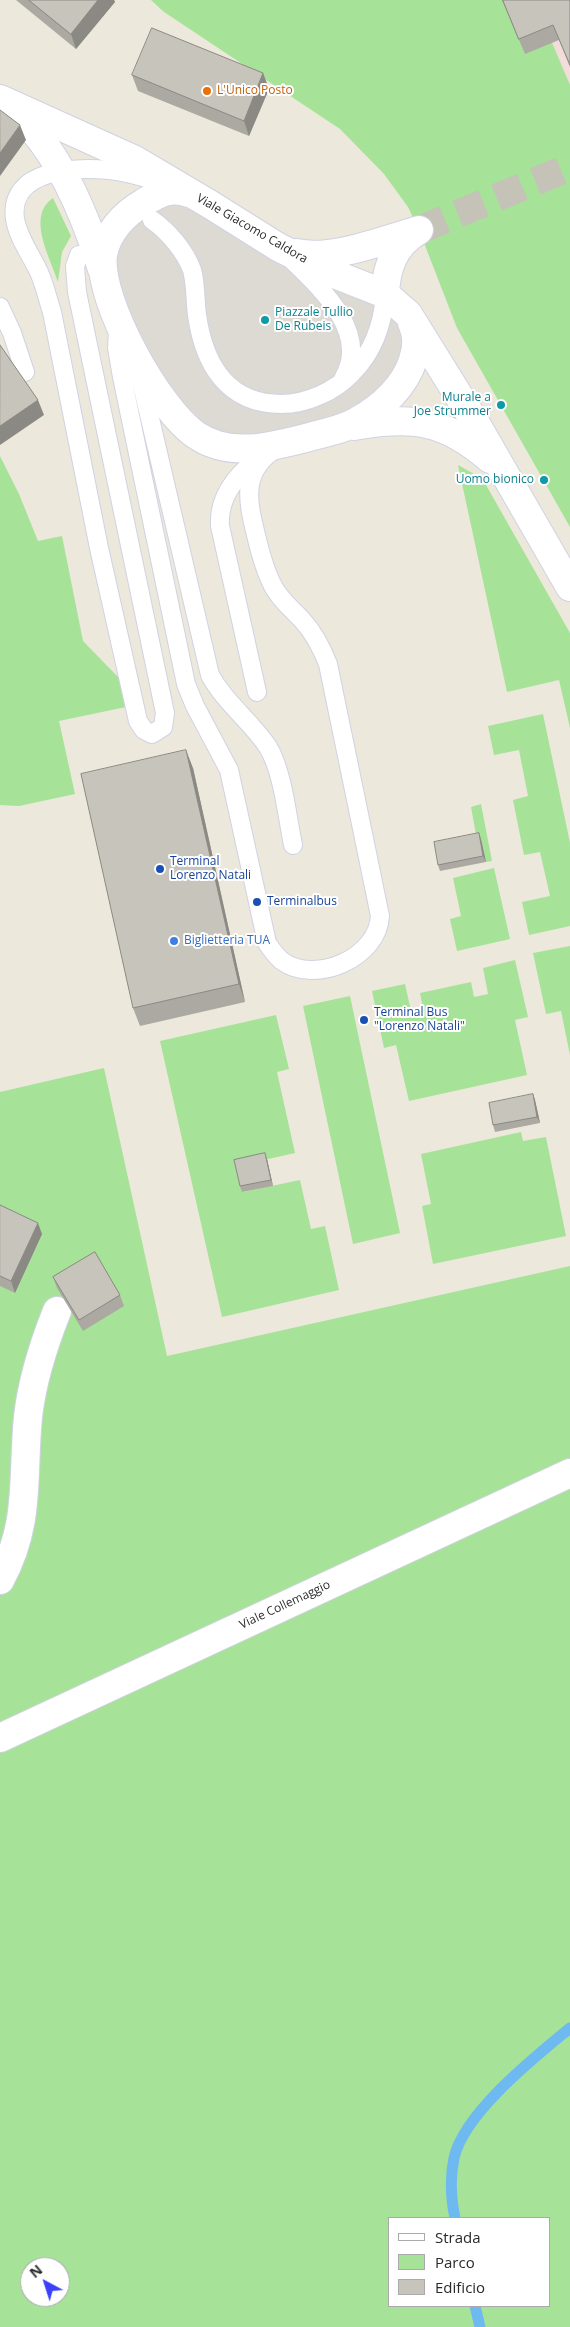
<!DOCTYPE html>
<html>
<head>
<meta charset="utf-8">
<style>
	body { margin:0 }
	#map { position:relative; width:570px; height:2327px; overflow:hidden; background:#ece8dc; font-family:"Open Sans",sans-serif }
	canvas { display:block }
	.legend { position:absolute; left:388px; top:2217px; width:162px; height:90px; box-sizing:border-box; background:#fff; border:1px solid #aaa; margin:0; padding:6px 9px; list-style:none; font-size:15px; color:#2a2a2a }
	.legend li { display:flex; align-items:center; gap:10px; height:25px }
	.legend b { width:25px; border:1px solid #aaa }
	.north { position:absolute; left:20px; top:2257px; width:50px; height:50px; box-sizing:border-box; background:#fff; border:1px solid #aaa; border-radius:50%; rotate:320deg; font-size:14px; font-weight:700; line-height:20px; text-align:center; color:#2a2a2a }
	.north::after { content:''; display:block; margin:auto; width:18px; height:22px; background:#3b41fa; clip-path:polygon(50% 0,100% 100%,50% 72%,0 100%) }
</style>
</head>
<body>
<div id="map">
<canvas width="570" height="2327"></canvas>
<ul class="legend">
<li><b style="height:6px;background:#fff"></b>Strada</li>
<li><b style="height:14px;background:#a6e398"></b>Parco</li>
<li><b style="height:14px;background:#c7c4bb"></b>Edificio</li>
</ul>
<div class="north">N</div>
</div>
<script>
const ctx = document.querySelector('canvas').getContext('2d');
ctx.lineJoin = 'round';
function fill(path, color) {
  ctx.fillStyle = color;
  ctx.fill(path, 'evenodd');
}
function strokePath(path, color, width, dash) {
  ctx.strokeStyle = color;
  ctx.lineWidth = width;
  ctx.lineCap = dash ? 'butt' : 'round';
  ctx.setLineDash(dash || []);
  ctx.stroke(path);
}
function write(font, color, halo, rows, align = 'center') {
  ctx.font = font + ' "Open Sans",sans-serif';
  ctx.lineWidth = 4;
  ctx.setLineDash([]);
  ctx.textBaseline = 'middle';
  ctx.strokeStyle = halo;
  ctx.fillStyle = color;
  for (const [text, x, y, turn = 0] of rows) {
    ctx.save();
    ctx.translate(x, y);
    ctx.rotate((+turn || 0) * Math.PI / 180);
    ctx.textAlign = isNaN(turn) ? turn : align;
    if (halo) ctx.strokeText(text, 0, 0);
    ctx.fillText(text, 0, 0);
    ctx.restore();
  }
}
fill(new Path2D(`
	M534 0H570V85Z`), '#f3dcd9');
fill(new Path2D(`
	M151 0H534L570 85V527L457 328 419 230 408 207 384 174 340 129 164 12Z
	M53 198 71 236 62 252 58 282C50 257 26 216 53 198Z
	M0 456 19 494 38 541 62 536 83 641 119 678 126 707 59 721 75 794 19 806 0 805Z
	M458 465 476 475 486 485 570 633V728L559 680 507 692Z
	M543 714 570 843V926L529 935 522 902 550 896 540 852 524 855 513 800 528 796 519 750 494 755 488 726Z
	M481 804 492 861 486 862 481 839 477 840 471 807Z
	M494 868 510 939 457 951 450 919 461 916 453 878Z
	M570 946V1055L561 1011 546 1014 533 953Z
	M515 960 528 1017 515 1020 527 1075 409 1101 396 1045 384 1048 372 991 405 984 411 1011 423 1008 420 993 471 982 474 997 488 994 483 968Z
	M350 996 400 1233 353 1244 303 1006Z
	M276 1015 289 1069 277 1072 295 1153 237 1166 243 1192 300 1180 311 1229 325 1226 339 1290 222 1317 160 1041Z
	M104 1068 167 1356 570 1266V2327H0V1092ZM389 2218H549V2306H389ZM30 2267H60V2297H30Z
	M521 1132 523 1141 546 1137 566 1236 433 1264 422 1206 431 1204 421 1154Z`), '#a6e398');
fill(new Path2D(`
	M160 193 408 314 397 388 281 445 259 449 175 417 103 256Z`), '#dcdad3');
strokePath(new Path2D(`
	M455 2218C451 2199 450 2177 454 2158 464 2113 535 2057 570 2028
	M475 2306 480 2327`), '#6eb9ef', 11);
strokePath(new Path2D(`
	M419 230 570 167`), '#c5c2b8', 28, [28, 14]);
const lane = new Path2D(`
	M152 220C168 231 185 251 192 270 196 284 195 300 197 315 204 364 227 404 281 404 307 404 335 391 352 373 374 351 383 324 385 294
	M79 255 75 266 77 292 165 713 163 727 152 734 144 730 138 721 99 548 52 312C47 297 44 281 37 268 29 252 18 237 15 219 8 169 75 167 109 170 124 171 139 176 154 180
	M294 262C323 290 369 334 344 377
	M0 307 12 333 25 372
	M118 329 117 348 122 377 186 684 195 706 229 770 267 943C271 949 276 956 282 961 315 985 378 958 380 916L328 664C322 649 314 633 303 621 293 610 280 600 273 586 265 571 260 552 256 535 247 499 241 470 278 447
	M140 376 210 675C225 703 251 721 268 747 283 772 287 816 293 845
	M257 459C236 476 218 497 220 526L257 692`);
const street = new Path2D(`
	M0 1580C31 1523 22 1478 28 1417 32 1381 43 1346 57 1311`);
const secondary = new Path2D(`
	M0 99 135 160 211 205 278 247 324 270 385 294 408 314 475 422 570 587
	M13 109C58 150 84 211 102 269
	M192 194C173 186 160 192 143 203 124 214 107 232 103 255 97 300 159 410 196 435 231 459 275 446 313 436 328 432 345 429 359 420 382 407 405 386 413 360 417 348 418 335 412 323
	M296 253C332 261 384 240 419 230
	M385 294C386 268 394 245 418 231
	M354 426C412 416 444 419 490 459
	M0 1738 570 1473`);
strokePath(lane, '#d1d2e3', 20);
strokePath(street, '#d1d2e3', 30);
strokePath(secondary, '#d1d2e3', 30);
strokePath(lane, '#fff', 18);
strokePath(street, '#fff', 28);
strokePath(secondary, '#fff', 28);
fill(new Path2D(`
	M16 0H114L115 2 76 49Z
	M502 0H570V67L559 40 525 54Z
	M263 73 269 89 249 136 138 91 132 75Z
	M193 768 245 1002 140 1026 133 1008Z
	M481 839 486 862 440 871 438 865Z
	M533 1094 535 1100 540 1123 495 1132 493 1125Z
	M267 1159 273 1186 242 1192 240 1186Z
	M0 1205 42 1234 15 1293 0 1286Z
	M53 1277 120 1295 124 1306 83 1331 57 1288Z`), '#aba9a1');
fill(new Path2D(`
	M98 0H114L115 2 76 49 71 34Z
	M263 73 269 89 249 136 244 121Z
	M20 125 26 140 0 176V153Z
	M38 400 44 415 0 445V426Z
	M186 750 193 768 245 1002 239 984Z
	M479 833 481 839 486 862 483 856Z
	M533 1094 535 1100 540 1123 537 1117Z
	M265 1153 267 1159 273 1186 271 1180Z
	M38 1223 42 1234 15 1293 11 1281Z`), '#8b8983');
const building = new Path2D(`
	M29 0H98L71 34Z
	M503 0H570V65L553 25 519 39Z
	M152 28 263 73 244 121 132 75Z
	M0 110 20 125 0 153Z
	M0 345 38 400 0 426Z
	M186 750 239 984 133 1008 81 774Z
	M479 833 483 856 438 865 434 842Z
	M533 1094 537 1117 493 1125 489 1103Z
	M265 1153 271 1180 240 1186 234 1160Z
	M0 1205 38 1223 11 1281 0 1276Z
	M95 1252 120 1295 79 1320 53 1277Z`);
fill(building, '#c7c4bb');
strokePath(building, '#8b8983', 1);
for (const [x, y, r, color] of [
	[207,91,5,"#e8710a"],
	[265,320,5,"#0f9aa8"],
	[501,405,5,"#0f9aa8"],
	[544,480,5,"#0f9aa8"],
	[160,869,5,"#1a4fb4"],
	[257,902,5,"#1a4fb4"],
	[174,941,5,"#3f7fe0"],
	[364,1020,5,"#1a4fb4"]
]) {
  const dot = new Path2D();
  dot.arc(x, y, r, 0, 2 * Math.PI);
  ctx.fillStyle = color;
  ctx.fill(dot);
  strokePath(dot, '#fff', 2);
}
write('12px', '#c56008', '#fff', [
	["L'Unico Posto",217,91]
], 'left');
write('12px', '#2a2a2a', '#fff', [
	["Viale Giacomo Caldora",252,229,30],
	["Viale Collemaggio",285,1605,-25]
]);
write('12px', '#0d838f', '#fff', [
	["Piazzale Tullio",275,313,"left"],
	["De Rubeis",275,327,"left"],
	["Murale a",491,398],
	["Joe Strummer",491,412],
	["Uomo bionico",534,480]
], 'right');
write('12px', '#164399', '#fff', [
	["Terminal",170,862],
	["Lorenzo Natali",170,876],
	["Terminalbus",267,902],
	["Terminal Bus",374,1013],
	["\"Lorenzo Natali\"",374,1027]
], 'left');
write('12px', '#366cbe', '#fff', [
	["Biglietteria TUA",184,941]
], 'left');
</script>
</body>
</html>
